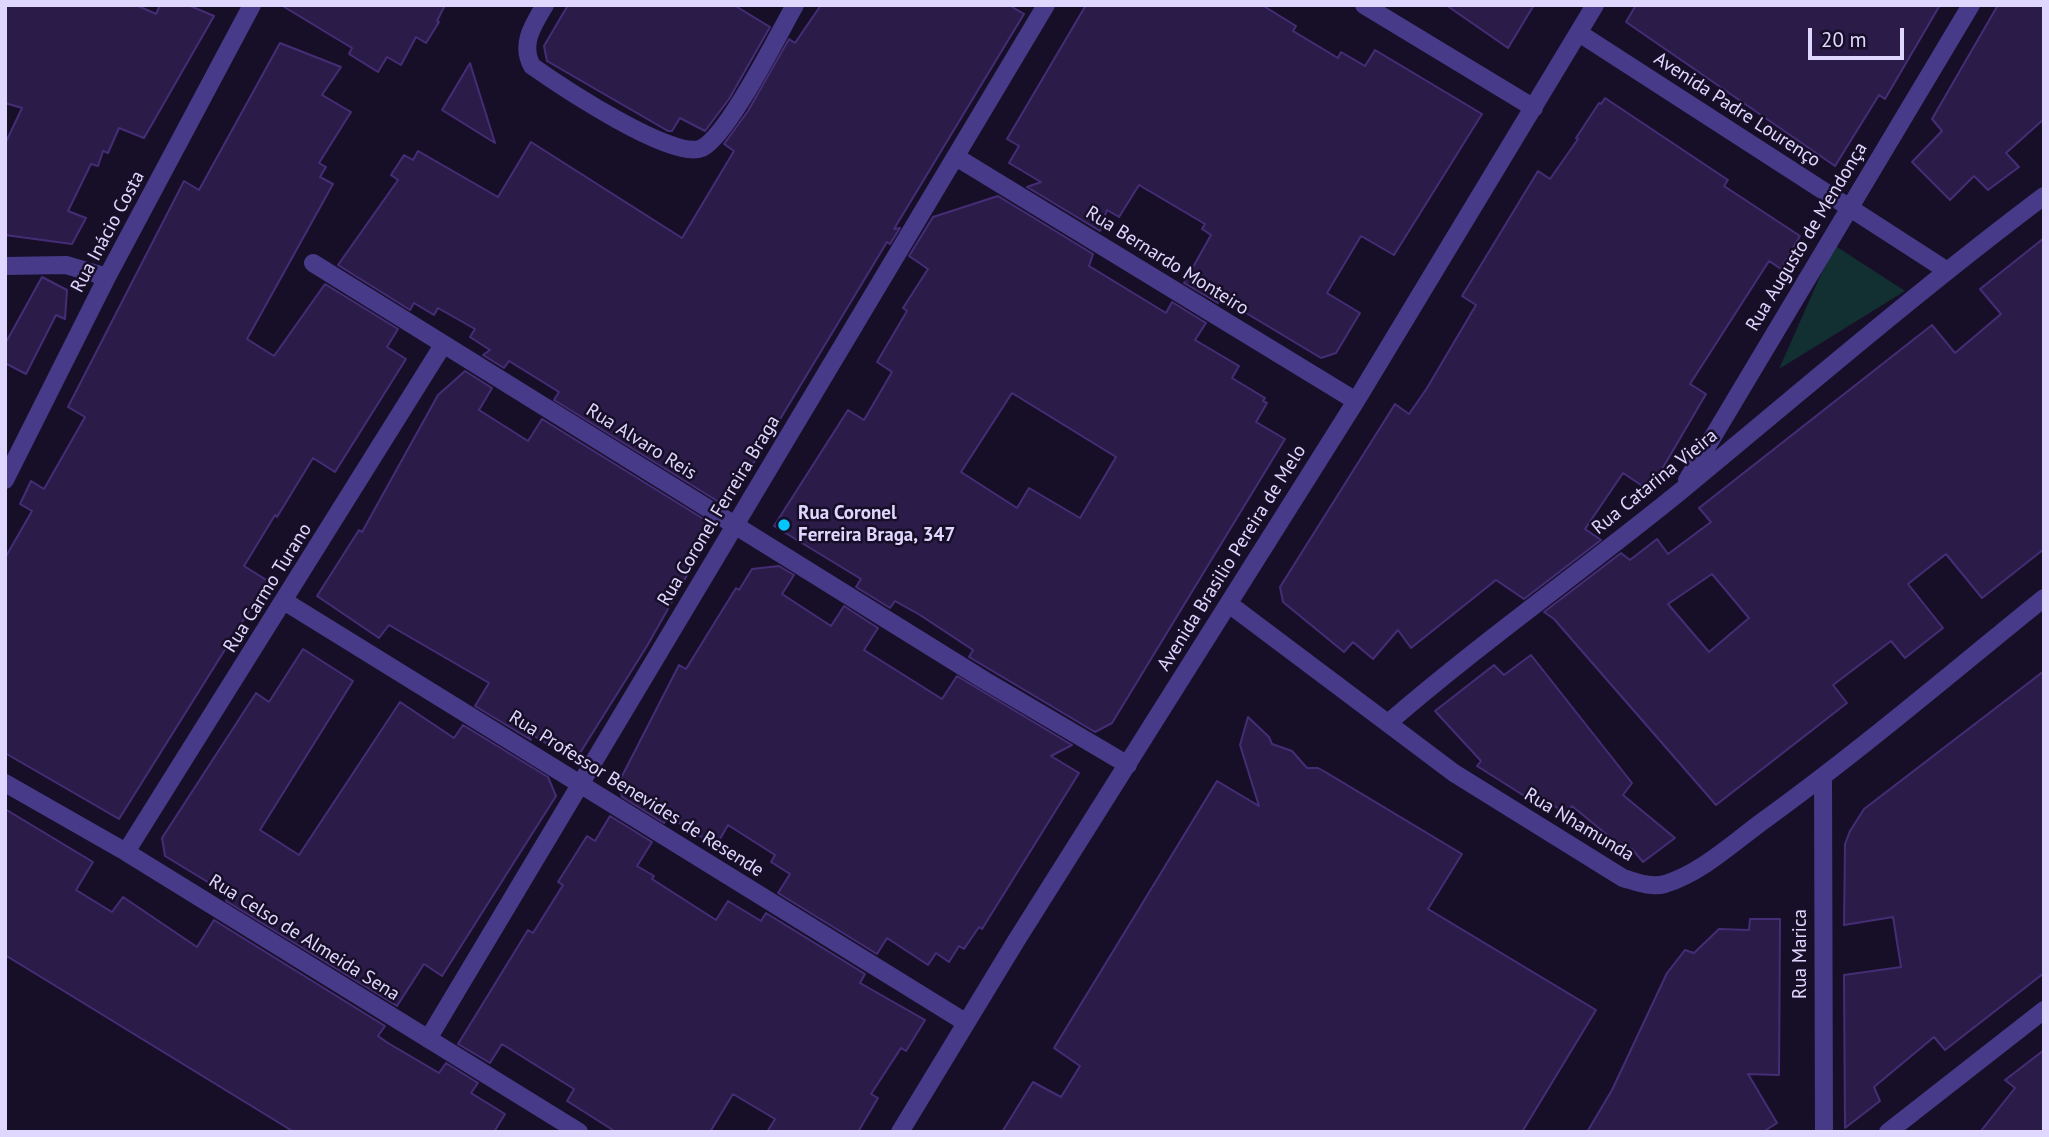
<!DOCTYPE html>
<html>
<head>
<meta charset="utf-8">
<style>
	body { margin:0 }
	#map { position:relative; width:2049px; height:1137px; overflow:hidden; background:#170f28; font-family:"PT Sans",sans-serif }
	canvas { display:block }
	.frame { position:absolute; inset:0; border:7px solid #e0d7ff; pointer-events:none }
	.scale { position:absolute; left:1808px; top:28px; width:96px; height:32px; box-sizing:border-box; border:4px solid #e0d7ff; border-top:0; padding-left:9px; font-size:21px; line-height:24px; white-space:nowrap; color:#e0d7ff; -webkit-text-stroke:5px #170f28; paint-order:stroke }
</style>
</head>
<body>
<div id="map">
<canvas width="2049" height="1137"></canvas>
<div class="frame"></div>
<div class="scale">20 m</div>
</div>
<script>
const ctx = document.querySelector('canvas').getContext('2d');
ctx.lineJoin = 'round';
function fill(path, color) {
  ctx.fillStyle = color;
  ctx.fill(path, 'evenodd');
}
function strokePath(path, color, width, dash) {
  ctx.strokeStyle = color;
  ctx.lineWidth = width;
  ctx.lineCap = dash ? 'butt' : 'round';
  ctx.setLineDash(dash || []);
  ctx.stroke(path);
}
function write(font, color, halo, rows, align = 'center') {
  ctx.font = font + ' "PT Sans",sans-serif';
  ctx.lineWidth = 5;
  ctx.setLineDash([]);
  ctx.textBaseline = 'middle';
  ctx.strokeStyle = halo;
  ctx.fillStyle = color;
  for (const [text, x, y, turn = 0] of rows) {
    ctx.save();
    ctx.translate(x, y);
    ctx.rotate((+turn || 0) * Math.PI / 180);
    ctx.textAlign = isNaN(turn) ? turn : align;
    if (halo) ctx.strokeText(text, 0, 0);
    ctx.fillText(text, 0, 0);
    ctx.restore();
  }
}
fill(new Path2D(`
	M1834 245 1905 291 1779 369Z`), '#122f32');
const building = new Path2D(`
	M5 5H136L156 14 160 5H188L214 16 144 138 119 128 108 153 103 151 98 166 91 164 68 211 86 218 72 244 5 235V144L22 108 5 103Z
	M281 5H445L437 21 439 22 426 43 416 37 401 65 387 57 378 72 349 54 352 48Z
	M568 5H734L770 27 729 99 705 131 680 118 672 131H668L547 61 544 46Z
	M821 5H1009L1024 14 894 229 900 228 890 244 887 242 727 507 554 400 559 392 509 361 504 368 483 355 490 350 470 337 475 329 438 308 434 315 414 303 410 310 338 265 398 180 391 175 404 155 413 160 418 151 498 197 531 142 682 238 734 151 724 144 748 111 789 39 795 43Z
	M1086 5H1262L1296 26 1293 31 1338 58 1341 52 1365 66 1375 50 1482 114 1394 255 1361 236 1327 293 1360 313 1336 353 1321 358 1221 298 1218 303 1184 283 1211 235 1202 229 1205 224 1139 185 1119 217 1107 210 1100 231 1027 187 1041 182 1009 163 1019 146 1007 139Z
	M1446 5H1534L1508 48Z
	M1636 5H1940L1885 99 1879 95 1835 166 1626 22Z
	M1998 5H2044V119L2006 153 2019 167 1988 190 1974 176 1950 200 1912 162 1942 131 1932 119Z
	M280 43 341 67 322 95 351 112 319 163 326 167 320 177 333 184 247 339 274 356 325 284 398 329 387 347 406 359 335 472 313 458 277 517 275 515 244 566 268 581 119 819 5 753V558L32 511 20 504 31 481 44 489 85 417 68 407 184 181 199 190Z
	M470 63 495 143 442 110Z
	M1605 98 1728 180 1724 186 1800 236 1781 269 1769 261 1690 384 1706 394 1658 476 1644 487 1623 473 1585 529 1601 540 1524 599 1496 580 1411 648 1398 630 1373 659 1353 642 1344 652 1283 602 1280 587 1395 404 1409 414 1427 388 1476 305 1462 296 1538 171 1550 179 1578 139 1576 138 1599 103 1601 104Z
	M998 196 1093 254 1089 266 1166 313 1172 302 1206 323 1195 340 1239 366 1232 378 1265 398 1263 401 1267 403 1256 422 1285 439 1112 723 1095 732 969 657 973 650 920 615 895 601 890 608 856 587 861 579 774 526 848 410 864 420 892 372 877 362 907 311 903 308 928 269 909 256 933 217ZM1012 393 1116 457 1080 518 1029 488 1017 508 961 472Z
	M2044 238V549L1982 598 1946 554 1908 584 1943 628 1905 658 1891 641 1833 685 1847 703 1716 805 1554 619 1544 612 1621 553 1630 560 1657 539 1668 554 1711 522 1699 508 1932 325 1955 353 2001 314 1980 289ZM1712 574 1749 618 1709 652 1668 604Z
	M42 277 67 290 65 319 56 315 26 374 5 363V344Z
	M465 371 492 388 479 410 528 441 542 419 715 526 647 646 575 761 526 731 531 740 475 706 489 683 389 625 379 638 317 596 359 530 362 532 438 395Z
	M779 566 794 575 782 594 831 626 844 606 878 628 864 650 942 699 957 676 1072 745 1051 756 1079 773 982 929 979 927 964 949 959 946 949 962 936 953 928 965 887 938 877 954 778 893 790 874 771 862 775 855 728 825 716 846 668 816 664 823 622 797 619 782 679 665 686 669 736 588 739 590 752 569Z
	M303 649 353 681 260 830 299 855 400 702 454 738 463 725 548 777 556 796 442 976 424 964 397 1006 226 901 229 895 165 856 162 838 256 693 269 702Z
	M1531 655 1632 783 1623 795 1675 838 1643 862 1632 849 1628 852 1572 806 1565 814 1534 790 1526 797 1477 766 1481 761 1435 711 1494 665 1504 675Z
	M2044 671V973L1945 1050 1934 1037 1874 1087 1880 1101 1845 1128 1844 975 1901 967 1893 917 1844 925 1845 844 1850 831 1864 809Z
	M1248 717 1269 737 1272 744 1292 751 1307 768H1318L1327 773 1462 854 1428 909 1596 1010 1522 1132H1002L1033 1082 1061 1097 1080 1066 1054 1048 1217 781 1259 806 1240 745Z
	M5 809 93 862 76 890 112 912 123 897 197 947 214 920 385 1026 378 1036 388 1043 439 1073 446 1063 478 1083 471 1093 505 1114 494 1132H294L5 955Z
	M610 816 652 842 637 866 654 876 652 879 716 920 728 901 761 921 766 913 865 974 860 983 925 1020 906 1051 901 1048 871 1094 878 1098 858 1132H767L775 1119 733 1094 710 1132H616L567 1101 574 1089 502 1044 490 1063 458 1044 528 930 533 933 563 885 558 882 587 836 595 841Z
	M1750 919H1780L1779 1075 1748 1074 1777 1123 1763 1132H1587L1612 1090 1667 973 1685 950 1694 953 1719 929 1749 930Z
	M2044 1050V1132H1980L2015 1088 2005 1080Z`);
fill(building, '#2b1b49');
strokePath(building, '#452d76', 2);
strokePath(new Path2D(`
	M545 5C533 25 520 44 532 66 559 85 674 162 702 148 728 135 778 35 795 5
	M1364 5 1534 108
	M1579 33 1946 270
	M956 157 1356 401
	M313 263 984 680 1128 765
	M5 266 66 265 107 277
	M5 480 107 277 252 5
	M1687 480 1971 5
	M284 601 965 1022
	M1229 604 1454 773 1623 878C1637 882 1650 888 1665 884 1701 873 1733 843 1763 821 1860 751 1951 673 2044 598
	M1388 723C1483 641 1585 569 1682 490 1802 391 1919 290 2044 196
	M1823 777 1824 1132
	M5 783 126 852 579 1132
	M126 852 443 345
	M428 1039 1046 5
	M900 1132 1016 941 1356 401 1595 5
	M1888 1132 2044 1010`), '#473a88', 18);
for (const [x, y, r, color] of [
	[784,525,7,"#03c5ff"]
]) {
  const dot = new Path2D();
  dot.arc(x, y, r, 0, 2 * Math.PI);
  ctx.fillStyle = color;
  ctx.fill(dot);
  strokePath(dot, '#170f28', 2.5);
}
write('19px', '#e0d7ff', '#170f28', [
	["Avenida Padre Lourenço",1737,110,33],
	["Rua Inácio Costa",108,232,-62],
	["Rua Augusto de Mendonça",1807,237,-59],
	["Rua Bernardo Monteiro",1167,261,32],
	["Rua Alvaro Reis",641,442,32],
	["Rua Catarina Vieira",1655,482,-39],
	["Rua Coronel Ferreira Braga",719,511,-59],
	["Avenida Brasilio Pereira de Melo",1232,558,-58],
	["Rua Carmo Turano",268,588,-58],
	["Rua Professor Benevides de Resende",636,794,32],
	["Rua Nhamunda",1579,825,31],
	["Rua Celso de Almeida Sena",304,938,32],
	["Rua Marica",1801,954,-90]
]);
write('bold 19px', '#e0d7ff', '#170f28', [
	["Rua Coronel",798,514],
	["Ferreira Braga, 347",798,536]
], 'left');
</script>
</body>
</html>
